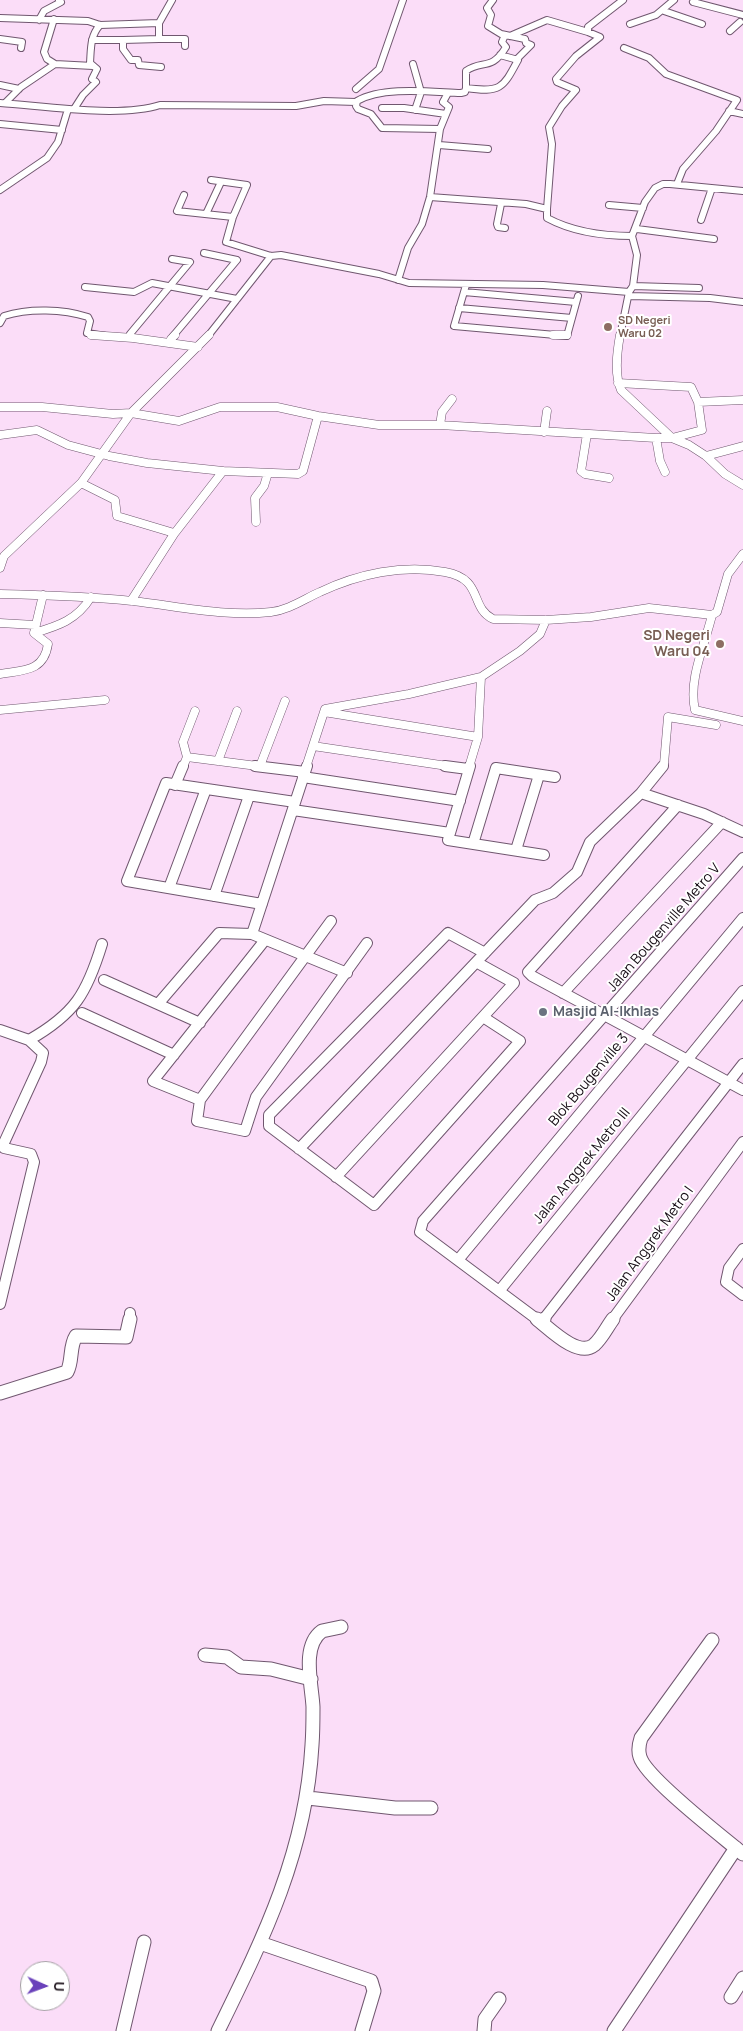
<!DOCTYPE html>
<html>
<head>
<meta charset="utf-8">
<style>
	body { margin:0 }
	#map { position:relative; width:743px; height:2031px; overflow:hidden; background:#fbddf8; font-family:Manrope,sans-serif }
	canvas { display:block }
	.north { position:absolute; left:20px; top:1961px; width:50px; height:50px; box-sizing:border-box; background:#fff; border:1px solid #a29ea2; border-radius:50%; rotate:92deg; font-size:14px; font-weight:700; line-height:20px; text-align:center; color:#170d16 }
	.north::after { content:''; display:block; margin:auto; width:18px; height:22px; background:#6a42bb; clip-path:polygon(50% 0,100% 100%,50% 72%,0 100%) }
</style>
</head>
<body>
<div id="map">
<canvas width="743" height="2031"></canvas>
<div class="north">U</div>
</div>
<script>
const ctx = document.querySelector('canvas').getContext('2d');
ctx.lineJoin = 'round';
function strokePath(path, color, width, dash) {
  ctx.strokeStyle = color;
  ctx.lineWidth = width;
  ctx.lineCap = dash ? 'butt' : 'round';
  ctx.setLineDash(dash || []);
  ctx.stroke(path);
}
function write(font, color, halo, rows, align = 'center') {
  ctx.font = font + ' Manrope,sans-serif';
  ctx.lineWidth = 4;
  ctx.setLineDash([]);
  ctx.textBaseline = 'middle';
  ctx.strokeStyle = halo;
  ctx.fillStyle = color;
  for (const [text, x, y, turn = 0] of rows) {
    ctx.save();
    ctx.translate(x, y);
    ctx.rotate((+turn || 0) * Math.PI / 180);
    ctx.textAlign = isNaN(turn) ? turn : align;
    if (halo) ctx.strokeText(text, 0, 0);
    ctx.fillText(text, 0, 0);
    ctx.restore();
  }
}
const minorFar3 = new Path2D(`
	M493 0 487 8 491 15 488 26 501 34 525 39 526 43 531 45 518 58
	M695 0 693 2 743 15
	M664 11 702 24
	M0 18 88 21 100 25 159 23
	M54 19 44 52 47 59 55 64
	M39 20 44 11 61 2 59 0
	M630 24 656 15 674 0
	M730 31 740 22
	M510 36 547 20 588 32
	M0 39 22 42 21 48
	M159 39H185V46
	M92 40H123V49L131 60H138L139 65 161 67
	M123 40 159 39V23L172 0
	M624 48 649 58 666 74 737 100 716 131 683 169 677 184
	M413 64 421 92 415 110
	M0 85 19 89
	M466 88C501 93 503 88 518 60L500 55
	M466 88V71C482 59 491 72 506 47L502 42 505 35
	M356 89 379 69 403 0
	M0 103C44 106 120 118 160 105L296 106 324 101 356 102
	M5 103 21 87 55 64 93 66
	M382 108H404L446 114
	M74 109 83 95 96 82 92 79 97 69 90 63C91 49 90 36 100 25
	M729 111 743 114
	M0 124 62 130
	M440 129 382 128 371 114 358 109 356 106 357 101C383 86 431 92 461 93L465 92 466 88
	M439 145 488 149
	M211 180 247 185 233 217 226 242 271 256 281 255 379 274 409 283 543 285 629 292
	M0 190 47 158 58 142 68 109
	M184 195 177 211 233 217
	M430 197 526 204 547 209V218C573 232 603 236 632 236
	M501 204 497 224 498 227 505 228
	M609 205 643 208
	M547 209 552 144 549 127 562 106 576 90 557 82 556 79 576 56 600 37 588 32V27L623 0
	M206 214 221 182
	M701 220 712 188
	M637 229 714 239
	M398 280 408 248 422 224 430 197 440 129 449 107 443 102 448 93
	M466 285 454 326 567 336 578 296
	M633 286 699 288
	M85 287 134 292 152 283 237 299
	M464 292 576 302
	M629 296 710 298 743 302
	M459 308 572 318
	M0 323 4 316C29 308 63 309 88 317L90 321 87 333 106 336
	M130 334 190 262 172 259
	M173 336 237 260 204 253
	M208 336 271 256
	M620 336 629 292 633 286 637 255 632 236 645 202 655 188 663 184H670L743 191`);
const minorFar2 = new Path2D(`
	M91 335 133 338 198 347
	M553 335H567
	M620 335C617 352 614 374 621 390L672 438 689 445 706 456 725 474 743 485
	M171 339 175 335
	M698 402 743 400
	M0 407H42L113 414 131 413 179 421 220 407H277L318 416 379 425H440L656 438H672L702 430 698 402 691 387 618 383
	M440 425 442 412 452 399
	M544 432 547 411
	M587 434 581 471 585 474 609 478
	M0 435 37 430 68 445 109 456 147 463 223 471
	M656 438 660 461 665 472
	M706 456 743 446
	M81 483 115 500 117 516 174 533
	M256 522 255 498 264 486 268 473
	M0 568 4 556 81 483 131 413 209 335
	M0 594C44 595 88 596 132 601 178 606 225 617 271 612 289 610 304 599 320 592 358 574 403 564 445 572 484 579 469 607 493 619L546 620 591 617 649 608 712 615 717 612 728 574 743 554
	M131 601 174 534 223 471 298 474 303 471 318 416
	M712 615C705 645 688 679 695 710L743 721
	M0 623 35 625
	M34 633C58 626 77 620 91 597
	M0 674C23 670 44 672 48 644L34 633 43 595
	M0 710 105 700
	M324 712 478 737
	M313 746 454 767
	M187 757 265 767
	M218 761 237 711
	M260 766 285 701
	M183 767 187 757 183 742 195 711
	M306 767 325 709 409 694 481 677 520 651 540 634 546 620
	M469 767 478 737 481 677
	M662 767 664 764 668 717 716 725`);
const minorFar1 = new Path2D(`
	M255 766 305 772
	M307 766 252 934 347 973
	M445 766 468 769
	M303 777 460 801
	M175 785 183 766
	M641 793 704 814 743 832
	M678 805 528 972 532 976 743 1090
	M293 810 450 833 470 766
	M450 833 448 840 544 855
	M473 844 496 768 555 777
	M516 850 539 775
	M169 888 206 789
	M214 896 249 796
	M262 904 127 881 166 783 295 802
	M331 921 200 1100 197 1121 245 1131 256 1097 367 943
	M104 980 200 1023
	M563 993 722 822
	M158 1004 219 933 252 934
	M82 1013 174 1055
	M483 1017 520 1041 374 1205 269 1126V1115L448 933 485 953
	M0 1030 29 1040 43 1053 41 1062 3 1145 4 1148 31 1154 34 1162 0 1304
	M29 1040C75 1014 87 993 102 944
	M200 1100 153 1081 265 940
	M299 1149 535 900 553 893 577 872 590 842 641 793 663 766
	M336 1177 514 983 476 962
	M743 1249 729 1268 726 1282 743 1295
	M458 1260 743 918
	M500 1290 743 991
	M130 1320V1313
	M538 1320 420 1232 423 1221 743 858
	M543 1320 743 1064
	M612 1320 743 1142`);
const minor = new Path2D(`
	M537 1319C550 1329 578 1358 594 1345 602 1338 607 1327 613 1319
	M542 1322 544 1319
	M0 1393 67 1372C73 1361 69 1347 76 1336L126 1337 130 1319
	M712 1640 641 1738C639 1744 638 1751 640 1757 646 1778 723 1837 743 1854
	M205 1655 227 1657 241 1667 271 1669 311 1679
	M308 1798 395 1808H431
	M260 1943 371 1981 374 1991 362 2031
	M731 1997 743 1978
	M123 2031 144 1942
	M218 2031C264 1937 306 1852 312 1745 313 1732 313 1719 313 1707 312 1685 301 1646 322 1631L341 1627
	M484 2031 485 2019 499 1999
	M614 2031 736 1848`);
strokePath(minorFar3, '#70576f', 8);
strokePath(minorFar2, '#70576f', 9);
strokePath(minorFar1, '#70576f', 12);
strokePath(minor, '#70576f', 15);
strokePath(minorFar3, '#fff', 6);
strokePath(minorFar2, '#fff', 8);
strokePath(minorFar1, '#fff', 10);
strokePath(minor, '#fff', 13);
for (const [x, y, r, color] of [
	[608,327,5,"#8d6e63"],
	[720,644,5,"#8d6e63"],
	[543,1012,5,"#6b7280"]
]) {
  const dot = new Path2D();
  dot.arc(x, y, r, 0, 2 * Math.PI);
  ctx.fillStyle = color;
  ctx.fill(dot);
  strokePath(dot, '#fff', 2);
}
write('bold 11px', '#785e54', '#fff', [
	["SD Negeri",618,321],
	["Waru 02",618,334]
], 'left');
write('bold 14px', '#785e54', '#fff', [
	["SD Negeri",710,636],
	["Waru 04",710,652]
], 'right');
write('14px', '#170d16', '#fff', [
	["Jalan Bougenville Metro V",664,928,-49],
	["Blok Bougenville 3",589,1080,-50],
	["Jalan Anggrek Metro III",582,1166,-51],
	["Jalan Anggrek Metro I",650,1244,-54]
]);
write('bold 14px', '#5b616d', '#fff', [
	["Masjid Al-Ikhlas",553,1012]
], 'left');
</script>
</body>
</html>
